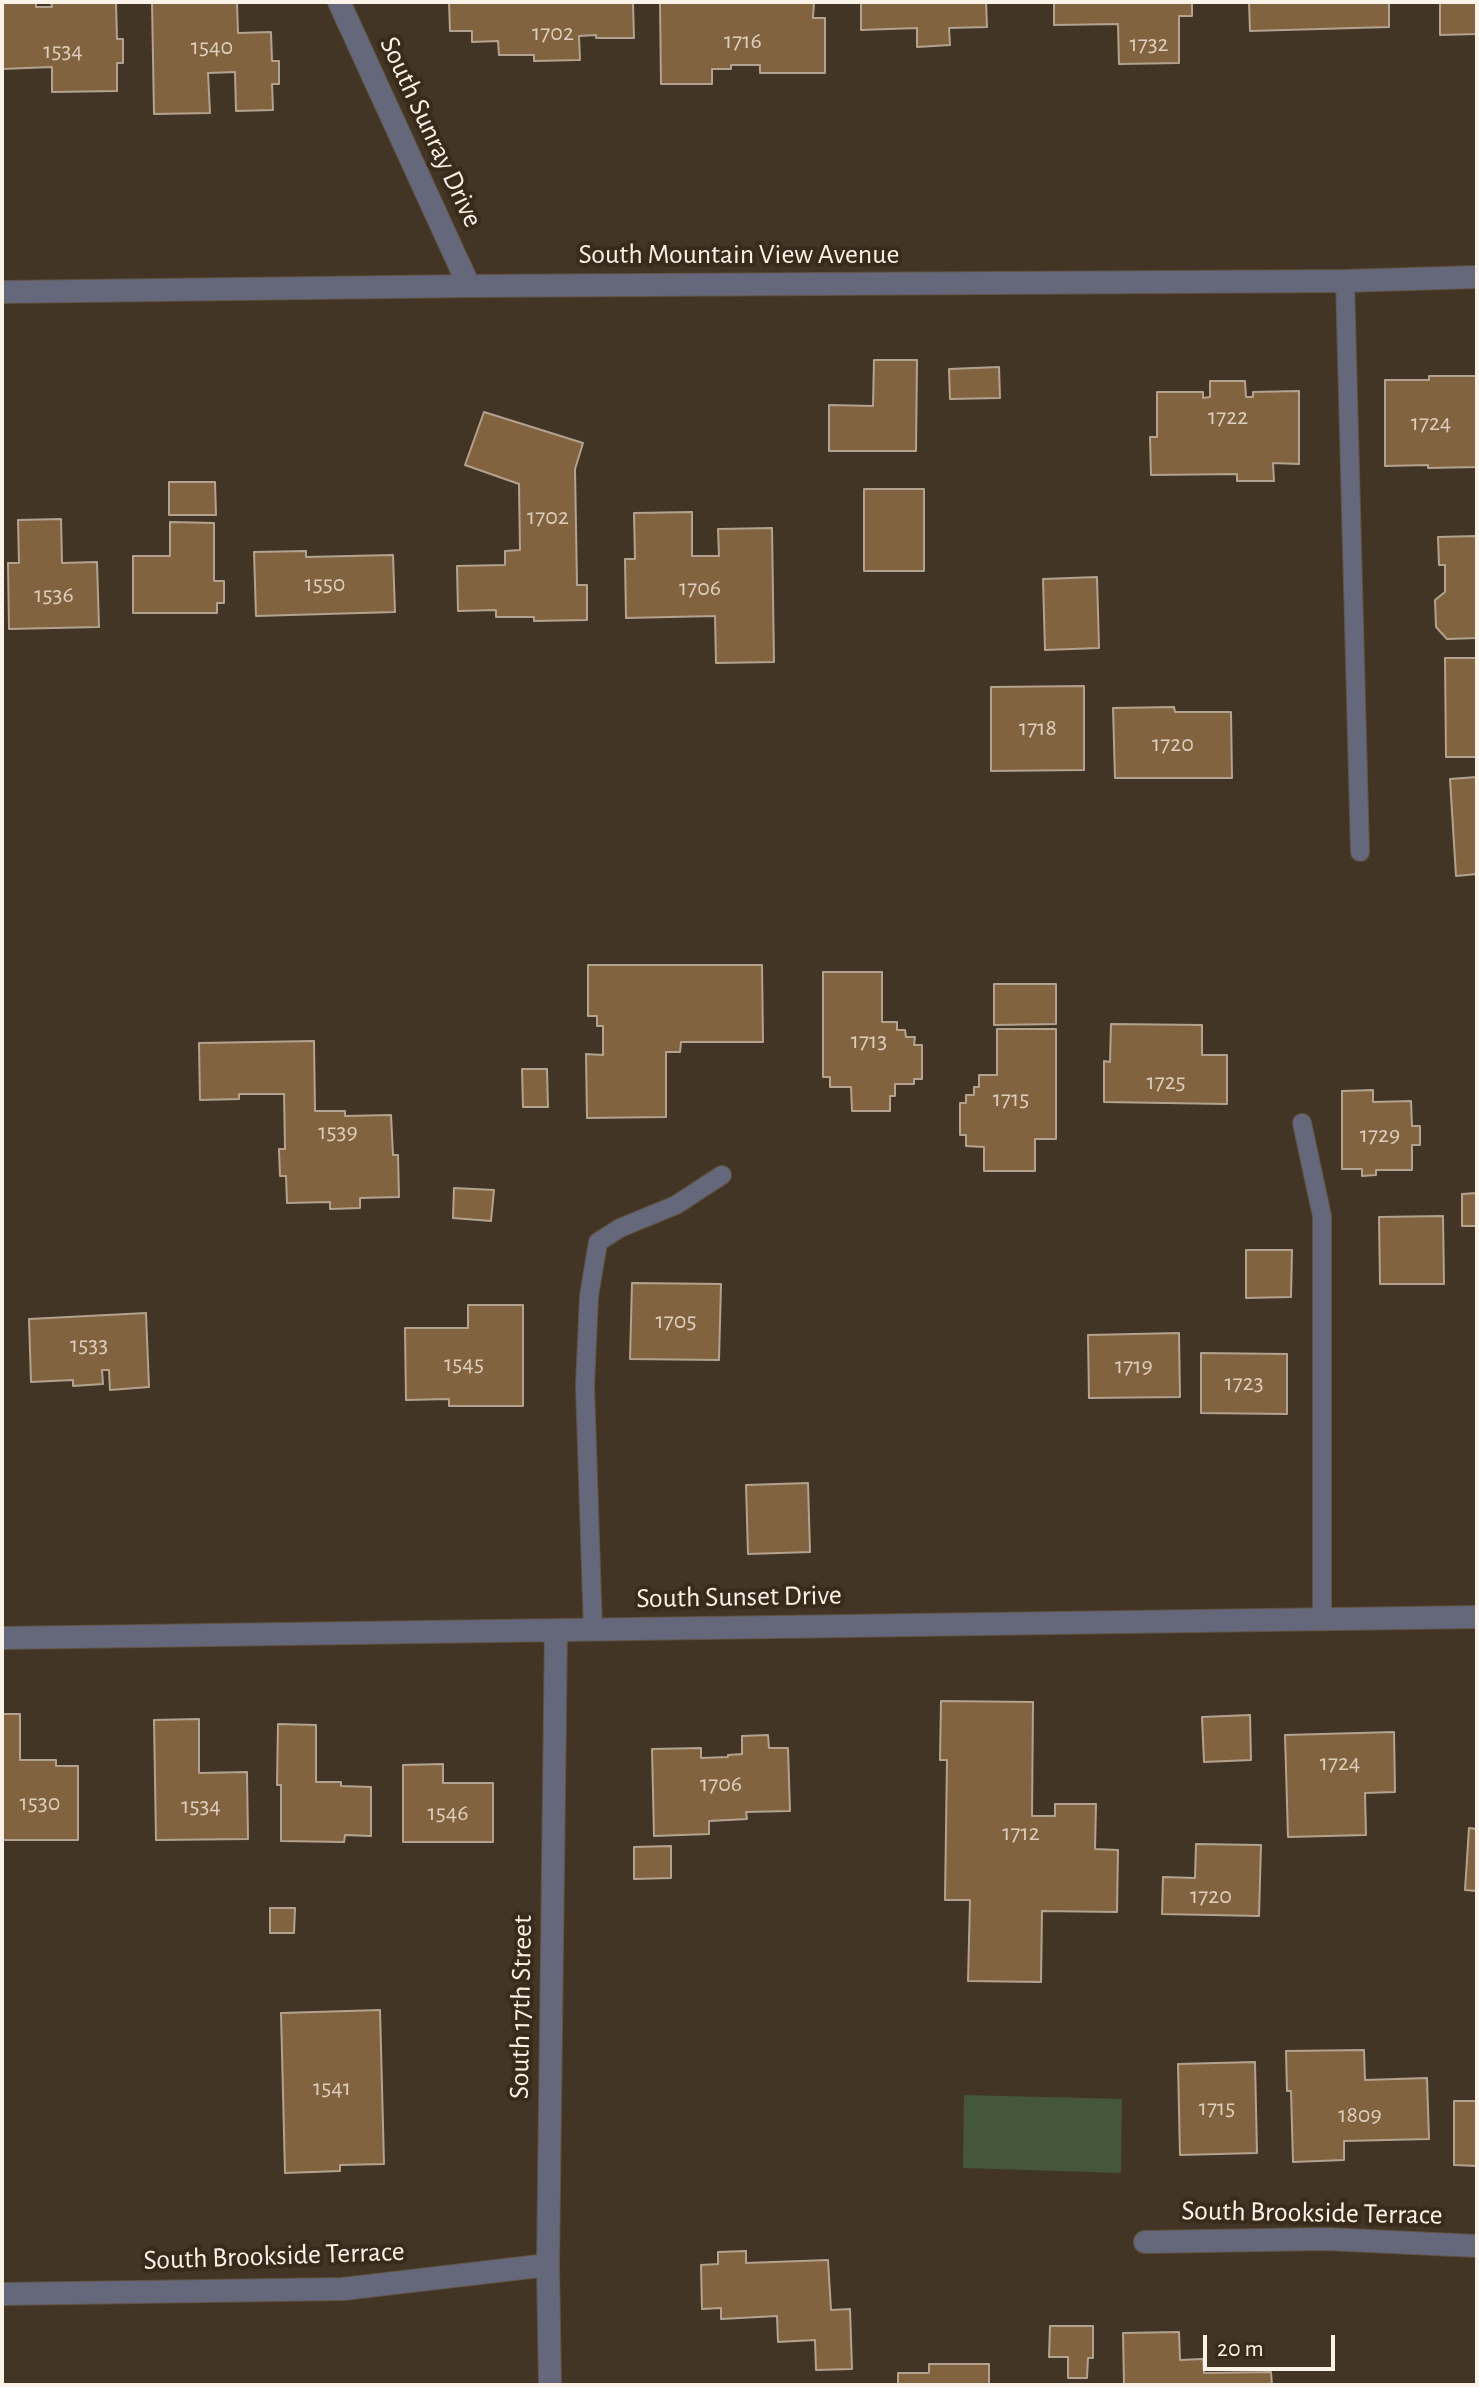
<!DOCTYPE html>
<html>
<head>
<meta charset="utf-8">
<style>
	body { margin:0 }
	#map { position:relative; width:1479px; height:2387px; overflow:hidden; background:#433525; font-family:"Alegreya Sans",sans-serif }
	canvas { display:block }
	.frame { position:absolute; inset:0; border:4px solid #fbf2e8; pointer-events:none }
	.scale { position:absolute; left:1203px; top:2335px; width:132px; height:36px; box-sizing:border-box; border:4px solid #fbf2e8; border-top:0; padding-left:10px; font-size:24px; line-height:28px; white-space:nowrap; color:#fbf2e8; -webkit-text-stroke:6px #382b1c; paint-order:stroke }
</style>
</head>
<body>
<div id="map">
<canvas width="1479" height="2387"></canvas>
<div class="frame"></div>
<div class="scale">20 m</div>
</div>
<script>
const ctx = document.querySelector('canvas').getContext('2d');
ctx.lineJoin = 'round';
function fill(path, color) {
  ctx.fillStyle = color;
  ctx.fill(path, 'evenodd');
}
function strokePath(path, color, width, dash) {
  ctx.strokeStyle = color;
  ctx.lineWidth = width;
  ctx.lineCap = dash ? 'butt' : 'round';
  ctx.setLineDash(dash || []);
  ctx.stroke(path);
}
function write(font, color, halo, rows, align = 'center') {
  ctx.font = font + ' "Alegreya Sans",sans-serif';
  ctx.lineWidth = 8;
  ctx.setLineDash([]);
  ctx.textBaseline = 'middle';
  ctx.strokeStyle = halo;
  ctx.fillStyle = color;
  for (const [text, x, y, turn = 0] of rows) {
    ctx.save();
    ctx.translate(x, y);
    ctx.rotate((+turn || 0) * Math.PI / 180);
    ctx.textAlign = isNaN(turn) ? turn : align;
    if (halo) ctx.strokeText(text, 0, 0);
    ctx.fillText(text, 0, 0);
    ctx.restore();
  }
}
fill(new Path2D(`
	M964 2095 1122 2099 1121 2173 963 2168Z`), '#44573a');
const building = new Path2D(`
	M2 2H36V7H52L51 2H116L117 39H123V63H117V91L52 92V67L2 69Z
	M152 2H237L238 33 271 32 272 61H279V84H272L273 110 236 111 235 72 208 73 210 113 154 114Z
	M449 2H633L634 38H596V35L579 36 580 60 534 61V55H499L498 41 472 42V31H450Z
	M660 2H814L813 18H825V73H760V65H731V69H712V84H661Z
	M861 2H986L987 27 949 28 950 45 917 47V28L861 30Z
	M1054 2H1192V16H1179V63L1119 64 1118 24 1054 25Z
	M1249 2H1389V27L1250 31Z
	M1440 2H1477V34L1440 35Z
	M874 360H917L916 451H829V405L873 406Z
	M999 367 1000 398 950 399 949 369Z
	M1429 376H1477V467L1428 468V465L1385 466V380H1429Z
	M1210 381H1245L1246 397H1253V392L1299 391V464L1273 463 1274 481H1237V474L1151 475 1150 437H1157V392H1203V398L1210 397Z
	M484 412 583 443 575 469 577 585H587V620L534 621V617H496V610L458 611 457 566 505 565V551L520 550 519 484 465 465Z
	M169 482H215L216 515H169Z
	M864 489H924V571H864Z
	M692 512V556H719L718 529 772 528 774 662 716 663 715 616 626 618 625 559H635L634 513Z
	M61 519 62 563 97 562 99 627 9 629 8 563H19L18 520Z
	M170 522 214 523V581H224V603H217V613H133V556H170Z
	M1477 536V638L1447 639 1436 627 1435 600 1445 592V565H1439L1438 537Z
	M306 551V557L393 555 395 612 256 616 254 552Z
	M1097 577 1099 648 1045 650 1043 579Z
	M1445 658H1477V757H1446Z
	M1084 686V770L991 771V687Z
	M1174 707 1175 712H1231L1232 778H1115L1113 708Z
	M1477 777V874L1456 876 1450 779Z
	M588 965H762L763 1042H681L680 1052H666V1117L587 1118 586 1054 603 1055V1026H597V1016H588Z
	M823 972H882V1022H897V1030H905L906 1037H915L914 1045H922V1079H914V1084H895V1096H890V1111H852L851 1087H830V1077H823Z
	M994 984H1056V1024L994 1025Z
	M1111 1024 1202 1025V1055H1227V1104L1104 1102V1061L1110 1062Z
	M997 1029H1056V1139H1035V1171H984V1147L966 1146V1135H960V1103H966V1095H974V1087H979V1075H997Z
	M314 1041 315 1111H345V1116L391 1115 393 1155H398L399 1197 360 1198V1208L330 1209V1202L287 1203 286 1176H280L279 1149H285L284 1094H239V1099L200 1100 199 1043Z
	M522 1069H547L548 1107H523Z
	M1373 1090V1102L1411 1101 1412 1126H1420V1145H1412V1170H1376V1175L1362 1176V1169H1342V1091Z
	M454 1188 494 1190 491 1221 453 1218Z
	M1477 1193V1226H1462V1194Z
	M1443 1216 1444 1284H1380L1379 1217Z
	M1246 1250H1292L1291 1297 1246 1298Z
	M632 1283 721 1284 719 1360 630 1359Z
	M468 1305H523V1406H449V1399L406 1400 405 1328H468Z
	M146 1313 149 1387 110 1390 109 1370H102L103 1384 73 1386V1380L31 1382 29 1319Z
	M1179 1333 1180 1397 1089 1398 1088 1335Z
	M1201 1353 1287 1354V1414L1201 1413Z
	M808 1483 810 1552 748 1554 746 1485Z
	M941 1701 1033 1702 1032 1816H1055V1804H1096L1095 1849 1118 1850 1117 1912 1042 1911 1041 1982 968 1981 970 1900H945L947 1760H940Z
	M2 1714H20V1760H56V1766H78V1840H2Z
	M1250 1715 1251 1760 1204 1762 1202 1717Z
	M199 1719V1773L247 1772 248 1839 156 1840 154 1720Z
	M278 1724 316 1725V1782H341V1786L371 1787V1836L345 1835 344 1842 281 1841V1785H277Z
	M1394 1732 1395 1792 1365 1793 1366 1835 1288 1837 1285 1735Z
	M768 1735 769 1748H788L790 1811 746 1812 747 1819 709 1821V1834L654 1836 652 1749 701 1748V1758L728 1757V1755L742 1754V1736Z
	M443 1764V1783H493V1842H403V1765Z
	M1469 1828 1477 1829V1891L1465 1890Z
	M1196 1844 1261 1845 1259 1916 1162 1914 1163 1877 1195 1878Z
	M671 1846V1878L634 1879V1847Z
	M270 1908H295L294 1933H270Z
	M380 2010 384 2164 340 2165V2171L285 2173 281 2013Z
	M1364 2050 1365 2080 1427 2078 1429 2139 1344 2141V2160L1293 2162 1291 2091H1287L1286 2051Z
	M1255 2062 1257 2153 1180 2155 1178 2064Z
	M1454 2101H1477V2166L1454 2165Z
	M746 2251V2263L828 2260 831 2310 850 2309 852 2369 816 2370 815 2340 778 2342 777 2316 721 2319V2308L702 2309 701 2265 718 2264V2252Z
	M1050 2326H1093V2358H1088L1087 2378H1068V2357H1049Z
	M1179 2332 1180 2360 1203 2359 1204 2373 1271 2372 1272 2385H1124L1123 2333Z
	M929 2364H989V2385H898V2373H929Z`);
fill(building, '#82633f');
strokePath(building, '#b3a290', 2);
const service = new Path2D(`
	M1345 281 1360 852
	M1302 1123 1322 1216V1618
	M593 1630 585 1386 589 1296 598 1242 620 1228 676 1205 722 1175`);
const minor = new Path2D(`
	M339 2 469 286
	M2 292 469 286 1345 281 1477 277
	M2 1638 1477 1617
	M1145 2242 1326 2239 1477 2246
	M2 2294 343 2289 548 2265
	M550 2385 548 2265 556 1630`);
strokePath(service, '#605344', 20);
strokePath(minor, '#605344', 24);
strokePath(service, '#65687a', 18);
strokePath(minor, '#65687a', 22);
write('24px', '#ddcebe', null, [
	["1702",553,33],
	["1716",743,41],
	["1732",1149,44],
	["1540",212,47],
	["1534",63,51],
	["1722",1228,417],
	["1724",1431,423],
	["1702",548,517],
	["1550",325,584],
	["1706",700,588],
	["1536",54,595],
	["1718",1038,728],
	["1720",1173,744],
	["1713",869,1041],
	["1725",1166,1082],
	["1715",1011,1099],
	["1539",338,1132],
	["1729",1380,1135],
	["1705",676,1321],
	["1533",89,1345],
	["1545",464,1364],
	["1719",1134,1366],
	["1723",1244,1383],
	["1724",1340,1763],
	["1706",721,1784],
	["1530",40,1803],
	["1534",201,1806],
	["1546",448,1813],
	["1712",1021,1833],
	["1720",1211,1896],
	["1541",332,2088],
	["1715",1217,2108],
	["1809",1360,2115]
]);
write('28px', '#fbf2e8', '#382b1c', [
	["South Sunray Drive",431,132,65],
	["South Mountain View Avenue",739,255],
	["South Sunset Drive",739,1597,-1],
	["South 17th Street",521,2007,-89],
	["South Brookside Terrace",1312,2213,1],
	["South Brookside Terrace",274,2256,-2]
]);
</script>
</body>
</html>
